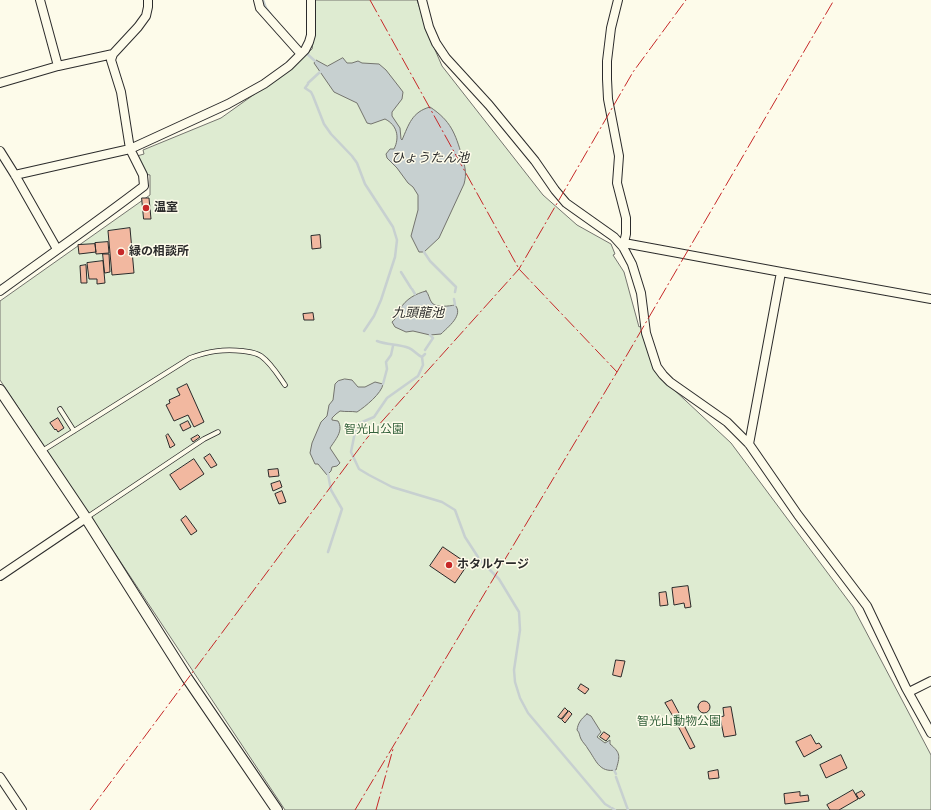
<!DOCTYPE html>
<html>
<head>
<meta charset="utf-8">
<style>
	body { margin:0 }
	canvas { display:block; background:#fdfbea }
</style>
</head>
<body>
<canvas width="931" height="810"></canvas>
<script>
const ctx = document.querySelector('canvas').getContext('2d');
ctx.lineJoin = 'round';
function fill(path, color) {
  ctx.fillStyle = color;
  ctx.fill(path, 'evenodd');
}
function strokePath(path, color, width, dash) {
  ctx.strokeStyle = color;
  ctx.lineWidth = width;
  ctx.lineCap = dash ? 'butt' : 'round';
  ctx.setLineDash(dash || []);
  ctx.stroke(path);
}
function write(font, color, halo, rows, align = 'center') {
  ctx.font = font + ' Jost,"Noto Sans JP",sans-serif';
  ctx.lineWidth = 3;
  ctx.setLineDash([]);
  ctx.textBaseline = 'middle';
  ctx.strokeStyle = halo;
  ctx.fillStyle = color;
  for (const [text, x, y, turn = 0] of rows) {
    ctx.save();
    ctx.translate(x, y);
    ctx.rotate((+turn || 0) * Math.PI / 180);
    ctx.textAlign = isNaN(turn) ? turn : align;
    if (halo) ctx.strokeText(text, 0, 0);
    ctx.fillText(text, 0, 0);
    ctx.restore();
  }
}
const green = new Path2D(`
	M313 0H417L430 38 442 66 543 195 577 225 611 244 615 254 613 255 624 272 639 327 641 326 655 372 731 443 853 607 931 755V810H285L0 380V301L150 195V175L145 174 137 156 144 154 143 150 221 118 294 66 312 49Z`);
fill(green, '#deebd1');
strokePath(green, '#74746e', 1);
const water = new Path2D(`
	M343 58 347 63H352L358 61 362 63 379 64 386 70 400 88 403 92 402 99 392 112V116L400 128 401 139 402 140C409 124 412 112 430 107 451 121 455 133 462 156 465 167 467 173 464 184L439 238 424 252H419L411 236 418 210V195L413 187 408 183 397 168 387 158 386 154 390 149H394C400 137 397 125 385 119L371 124 367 123 357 103 334 92 314 63 316 60 327 66Z
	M426 291C429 294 429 299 432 303 437 308 449 306 455 305 464 315 448 327 441 334L430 335 413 331 406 332 395 327 392 322C397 318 397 314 400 309 406 299 415 294 426 291Z
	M345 379 352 380 358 387H365L375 382 383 384C382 393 365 407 357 412 351 411 347 412 340 411L336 414 332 418V420L338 421C344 431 335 440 330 448L340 463 337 466 332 467 331 471 327 475 318 464H315L310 453 312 443 321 422 327 416 329 405 333 400 335 384 338 381Z
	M587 714 591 716 601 732 597 737 605 743 610 740V744C621 753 620 756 616 770 599 773 596 760 588 749 586 745 583 743 581 739 579 735 580 733 577 730 578 723 581 719 587 714Z`);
fill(water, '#c7d0d0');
strokePath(water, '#74746e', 1);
strokePath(new Path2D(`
	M263 0 266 8 272 16
	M305 52 315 61
	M308 83 320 72
	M308 84 305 88 311 92 313 96 324 124 331 134 352 156 357 163 365 184 393 227 397 240 395 257 381 300 374 316 364 331
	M424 252 430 261 456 287 455 292
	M401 272 411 288
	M412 289 415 294
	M454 299 455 305
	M377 341C387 345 399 344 409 348 414 350 417 355 422 357
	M425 350 433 338 430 335
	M425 354 422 357 423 365 418 376 387 398 374 417 360 423 356 427 351 452 359 469 369 475 392 487 442 502 455 510 465 537 478 557
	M383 384 387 369 386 362 391 355 393 346
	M328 552 342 509 331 490 328 474
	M479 559 499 579 519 612 520 630 514 670 515 682 520 698 528 713 605 804 610 807
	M614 770 616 774
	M616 777 628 810
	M612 808 615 810`), '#c7d0d0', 2.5);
const building = new Path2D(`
	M142 198H149L151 219H144Z
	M130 228 134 273 112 275 108 231Z
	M320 235 321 248 312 249 311 236Z
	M108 242 109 253 96 254 95 243Z
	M95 244 96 252 79 254 78 245Z
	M103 254H109L110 272 105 273Z
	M103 261 105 283 97 284V279H89L87 263Z
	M86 265 87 283H81L80 266Z
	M313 313 314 320H304L303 314Z
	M187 384 204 422 194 427 188 415 174 421 166 405 170 403 169 400 180 395 177 389Z
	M58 418 64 428 58 432 56 429 55 430 50 423Z
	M188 421 191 427 183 431 180 425Z
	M168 434 175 445 170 448 166 436Z
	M198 435 200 437 193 442 191 439Z
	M210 454 217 465 211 468 204 458Z
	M194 459 204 474 180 490 170 475Z
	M278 469 279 476 269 477 268 470Z
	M280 481 282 487 273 491 271 484Z
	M282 491 286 502 279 504 275 494Z
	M186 516 197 531 191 535 181 520Z
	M443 547 468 564 455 583 430 566Z
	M688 586 691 607 685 608 684 603 674 605 672 588Z
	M666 592 668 605 660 606 659 593Z
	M616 660 625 661 621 677 613 675Z
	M581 684 589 689 585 694 578 689Z
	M672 700 680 715 674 718 665 703Z
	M698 707a6 6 0 1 1 12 0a6 6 0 1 1-12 0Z
	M731 707 736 735 724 737 720 717 724 716 723 708Z
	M565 708 568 711 561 719 558 717Z
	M569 711 572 714 565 723 562 720Z
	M683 723 695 747 690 749 678 726Z
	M604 732 610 736 606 741 600 737Z
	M811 735 816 744 819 743 822 747 804 757 796 742Z
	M841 755 847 768 826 778 820 765Z
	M718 770 719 778 709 779 708 772Z
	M853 790 858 799 839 810H830L827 805Z
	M862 791 865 795 859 799 856 794Z
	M800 792V796L808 795 809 801 785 804 784 794Z`);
fill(building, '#f2b8a0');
strokePath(building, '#2b2b2b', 1);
const service = new Path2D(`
	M60 409 74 431
	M42 451 190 358C209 351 223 349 243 351 250 352 255 352 261 356 271 363 278 375 285 385
	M86 518 204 439 218 432`);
const minor = new Path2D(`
	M40 0 58 66
	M258 0 260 8 301 54
	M422 0 429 27 436 43 446 58 489 105 535 161 555 190 566 203 614 237 623 247 632 264 641 293 646 333 657 367 663 375 670 382 727 422 749 444 798 515 867 606 906 688 931 733
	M618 0 611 28 607 61V79L608 99 619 156 617 183 626 218V234L623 247
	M0 83 58 66 113 54
	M0 151 15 175 57 249
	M15 175 130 149 121 92 111 60 113 54 138 27 146 16 148 7V0
	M624 243 781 272 931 299
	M0 291C48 256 97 222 144 186L143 175 130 149 228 104 264 84 289 66 305 50 309 42 311 35V0
	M749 444 781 272
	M0 576 86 518
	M909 692 931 681
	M0 777 22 810`);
const tertiary = new Path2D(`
	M0 390 86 518 187 678 277 810`);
strokePath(service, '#2b2b2b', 5.5);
strokePath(minor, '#2b2b2b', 10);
strokePath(tertiary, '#2b2b2b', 12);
strokePath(service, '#fdfbea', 4);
strokePath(minor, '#fdfbea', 8);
strokePath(tertiary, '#fdfbea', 10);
strokePath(new Path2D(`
	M370 0 519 269 617 372
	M90 810 367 438 519 269 633 72 686 0
	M355 810 617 372 834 0
	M376 810 393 749`), '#c62828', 1, [14, 3, 2, 3]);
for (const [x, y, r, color] of [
	[146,208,4,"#c62828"],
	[121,252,4,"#c62828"],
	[449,565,4,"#c62828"]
]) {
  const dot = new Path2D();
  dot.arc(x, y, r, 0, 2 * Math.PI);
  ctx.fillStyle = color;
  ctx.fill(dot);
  strokePath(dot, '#fdfbea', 1.5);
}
write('bold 12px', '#2b2b2b', '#fdfbea', [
	["温室",154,208],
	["緑の相談所",129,252],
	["ホタルケージ",457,565]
], 'left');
write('12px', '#34623c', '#fdfbea', [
	["智光山公園",374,430],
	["智光山動物公園",679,722]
]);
write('italic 13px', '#2b2b2b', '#fdfbea', [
	["ひょうたん池",430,159],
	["九頭龍池",418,314]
]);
</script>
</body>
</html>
